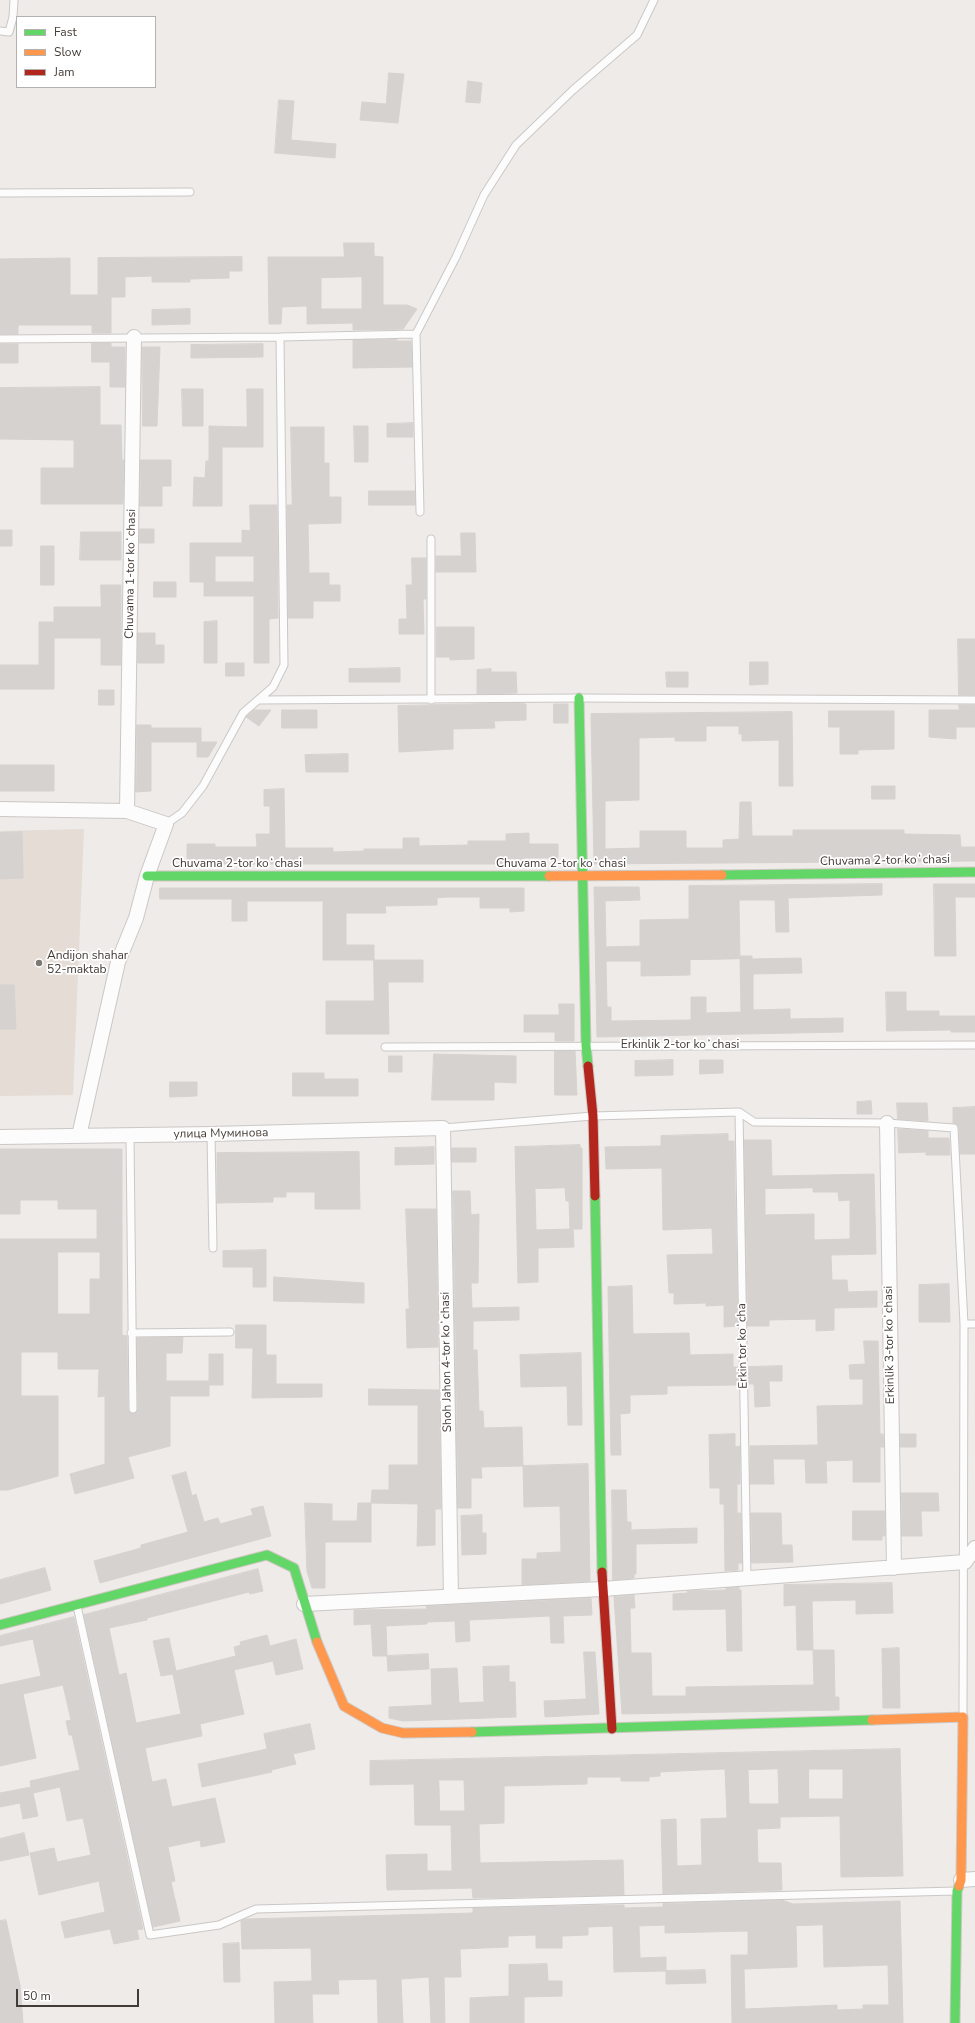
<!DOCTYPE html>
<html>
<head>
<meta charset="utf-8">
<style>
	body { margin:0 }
	#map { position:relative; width:975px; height:2023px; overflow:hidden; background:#eeebe9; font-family:"Nunito Sans",sans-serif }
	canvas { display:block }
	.legend { position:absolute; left:16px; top:16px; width:140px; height:72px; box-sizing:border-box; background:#fff; border:1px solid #b4b1af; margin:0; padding:5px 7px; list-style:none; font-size:12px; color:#433b36 }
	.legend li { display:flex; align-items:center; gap:8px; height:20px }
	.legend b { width:20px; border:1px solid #b4b1af }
	.scale { position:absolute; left:16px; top:1989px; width:123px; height:18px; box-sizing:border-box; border:2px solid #433b36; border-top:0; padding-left:5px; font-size:12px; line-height:14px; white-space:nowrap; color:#433b36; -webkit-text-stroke:3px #fff; paint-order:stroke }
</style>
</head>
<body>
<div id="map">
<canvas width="975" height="2023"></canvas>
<ul class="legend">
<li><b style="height:5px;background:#63d668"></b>Fast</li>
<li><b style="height:5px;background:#ff974d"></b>Slow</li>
<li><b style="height:5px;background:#b3261e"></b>Jam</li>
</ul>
<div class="scale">50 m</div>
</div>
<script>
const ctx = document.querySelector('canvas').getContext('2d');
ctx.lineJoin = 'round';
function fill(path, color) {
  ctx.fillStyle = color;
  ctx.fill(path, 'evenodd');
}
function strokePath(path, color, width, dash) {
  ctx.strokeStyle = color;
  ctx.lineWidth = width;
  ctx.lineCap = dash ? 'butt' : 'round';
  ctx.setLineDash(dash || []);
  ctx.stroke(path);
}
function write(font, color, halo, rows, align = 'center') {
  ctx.font = font + ' "Nunito Sans",sans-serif';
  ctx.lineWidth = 3.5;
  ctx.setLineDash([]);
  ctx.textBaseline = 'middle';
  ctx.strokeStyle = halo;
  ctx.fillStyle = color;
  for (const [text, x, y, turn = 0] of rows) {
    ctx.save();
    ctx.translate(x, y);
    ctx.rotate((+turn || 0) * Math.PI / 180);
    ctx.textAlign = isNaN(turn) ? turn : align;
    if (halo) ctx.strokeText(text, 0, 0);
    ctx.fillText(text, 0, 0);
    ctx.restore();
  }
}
fill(new Path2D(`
	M84 829 73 1095 0 1096V831Z`), '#e4dcd5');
const building = new Path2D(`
	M389 73 404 74 398 123 360 120 362 102 386 104Z
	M468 81 482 83 480 103 466 102Z
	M279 100 294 101 291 140 336 144 335 158 275 153Z
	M344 243H374V256L383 257V305H407L417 309 403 329 353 330V323L307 324V306L282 307 281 324H269L268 257H344ZM362 277V309H321V278Z
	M242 257V271H229V278L190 279V282H152V276L125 277V297H111V333H92V325H18V334H0V259L70 258V295H98V258Z
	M190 309V324L152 325V310Z
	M397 339 396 341H411L412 367 353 368V340Z
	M92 343H111V347H125V387H110V362H92Z
	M0 344H18V363H0Z
	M263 344V357L191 358V345Z
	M142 347H160L157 426H143Z
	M100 387V425H121L122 460H124L123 504H41V468H74V440L0 439V388Z
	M182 389H203V426H183Z
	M247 389H263V447H222V506H193L194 477 205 478 206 461H209V426L247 427Z
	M413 423V437H387V424Z
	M354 426H368V462H355Z
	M291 427H324V463H329V497H341V523L308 524 309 573H329V585H340V601H313V618H288L287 505H292Z
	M141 460H171V486H162V506H140Z
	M369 491H415V505H369Z
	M250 505H277L278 618 269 619V663H254V596H204V582H254V556H215V582H190V543H242V530L250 531Z
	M140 529H154V543H140Z
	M0 530H12V546H0Z
	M81 532H121V560H80Z
	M461 533H475L476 572H436V556H461Z
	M41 546H54V585H41Z
	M412 558H426V599H423L424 634H399V619H407L406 585H412Z
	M154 582H176V597H154Z
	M101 585H121V665H101V638H54V689H0V665H39V622H54V607H101Z
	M217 621V663H204V622Z
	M437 627H474V659L450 660V657H437Z
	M138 633H155V645H164V663H138Z
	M958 639H975V695H959Z
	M750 662H768V684L750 685Z
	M226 663H244V676H226Z
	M400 668V682H349V669Z
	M491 669V672H516L517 693 477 694V670Z
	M666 672H688V687H667Z
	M99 690H114V705H99Z
	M517 703 526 704V720L494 721 495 728 453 729V749L399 752 398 706Z
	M554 704H568V723H554Z
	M959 705H975V727H956V739L929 737V710H959Z
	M254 710H271L259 726 246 717Z
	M282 710H317V728H282Z
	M829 711H894V749L858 750V754H840V727H829Z
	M792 712 793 786H779V740L742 741V734H739V726H706V741H675V737L639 738V800L605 801V849L640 848V831H686V848H723V840L739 839 740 802H751L752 836H793V830H904V834L960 835 961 847H975V861L594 864 591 714Z
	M137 725H151V728H201V742H217L208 757H197V742H151V791L136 792Z
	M348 754V772H306L305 755Z
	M0 765H54V791H0Z
	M872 786H895V799H872Z
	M284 789 285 848H333V852L364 851V849H403V838H419V846L468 845V841H506V834L529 833V844H558V858H524V864H187V844H215V847H257L256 834H270V806H264V790Z
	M22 832 23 878 0 879V833Z
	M882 884V895L788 898 789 932H776L775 900H739L740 959V956H752V959L801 958 802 973 753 974V1010L790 1009V1019L843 1018V1032L597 1037 594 887H639L640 900 605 901 606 947 640 946V920L689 919V886ZM740 959 741 1012 706 1013V997H691V1020L611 1021V1007H607L606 961H641V976L690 975V960Z
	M934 884H975V897H955L956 956H935Z
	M160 888H524V911L510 912V908H480V897H447L437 898V905L385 906 386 913H346V945H374V960H323V901H247V921H232V899H160Z
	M374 960H423V982H388L389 1034H326V1001H374Z
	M0 985H14L16 1029H0Z
	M886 992H906V1011H939V1016H975V1032H951V1030L887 1031Z
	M559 1004H574V1041H555V1032H524V1015H559Z
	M555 1051H575L577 1095H555Z
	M434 1054 516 1056V1083L494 1082V1100H432Z
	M389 1056H402V1072H389Z
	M673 1060V1075L635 1076V1061Z
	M700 1060H723V1073L700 1074Z
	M293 1073H324V1079H358V1096H293Z
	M170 1082H197V1096L170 1097Z
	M871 1101 872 1114H857V1102Z
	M897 1103H927L928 1121 898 1119Z
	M975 1107V1154H960L959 1128 957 1124 953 1123V1108Z
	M898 1129 928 1131V1138H949L950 1155H926V1152L899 1153Z
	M728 1134V1141H734L738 1326 724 1327V1305L706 1306V1303L674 1304V1293H669L667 1255 713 1254 712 1228 663 1230 662 1168 606 1169 605 1147 661 1146V1136Z
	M744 1140H771L772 1176 874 1174 876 1254 831 1255 832 1280H847L848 1292 877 1291V1307L834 1308V1330L816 1331V1319L769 1320V1326H748ZM813 1188V1192H838L839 1201 850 1200V1239L814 1240V1214L765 1215V1189Z
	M580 1145V1148H582V1229H573L574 1247 538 1248V1282L518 1283 515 1147ZM565 1188 566 1201H569L570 1229 536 1230 535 1189Z
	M434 1147V1164L395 1165V1148Z
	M452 1148H476V1162H452Z
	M0 1149H122V1335L127 1336 128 1409 130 1413H135L138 1409 137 1338 183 1337 182 1353H166V1381H209V1354H223V1385H209V1396H170V1446L128 1457 134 1478 75 1494 70 1474 105 1464V1396L98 1397 99 1369H58V1352H21V1396H58V1476L8 1490H0V1239H97V1209H58V1200H20V1214H0ZM58 1252H100V1279H90V1314H58Z
	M359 1152 360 1209H315V1192H286V1197H273V1202L217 1203V1153Z
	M453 1191H470L471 1215 479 1214 478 1283H471L472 1308 519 1307V1320L473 1321V1350H477L479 1411H483L484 1428 522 1427 523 1466 481 1467 482 1478H471V1508H458Z
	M406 1209H436L438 1347 407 1348 406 1309H409Z
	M266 1250V1287H253V1267H223V1251Z
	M274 1277 364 1283V1303L274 1301Z
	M949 1284 950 1322H919V1285Z
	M632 1286 633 1334 689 1333 690 1355 733 1354V1367H738L739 1385 667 1386V1394L630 1395V1413L620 1414 621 1455H611L608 1287Z
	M236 1325H266V1355H276V1384H322V1397L252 1398 253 1348H236Z
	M864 1341H878L880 1434H883L884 1447H880V1482H853V1460L826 1461 827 1483H806L805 1459H773L774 1484H750V1446L818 1445 817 1406 863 1405V1379H850L849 1365 865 1364Z
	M581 1353 582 1425H568L567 1386 521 1387 520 1355Z
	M782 1366V1381H769L770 1406 755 1407 754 1384H749L748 1367Z
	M369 1389 439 1390 441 1509H435V1545L417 1546 418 1504 371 1503 372 1490H389V1465H418V1405H369Z
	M735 1434V1447L740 1446V1484H737V1513H741L742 1563H738V1570L725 1571 724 1504H720V1488H710L709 1435Z
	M900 1434H916V1447H901Z
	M588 1464 590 1581 522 1585V1559H537V1553L561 1552 560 1506 524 1507 523 1466Z
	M186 1472 192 1496 196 1494 204 1522 218 1518 220 1524 253 1515 251 1509 263 1506 271 1536 100 1583 94 1561 141 1548V1545L188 1532 172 1476Z
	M612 1490H626L627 1522H631V1530L697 1528V1543L636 1544V1574H634V1578L613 1580Z
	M901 1493H938L939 1511H921L922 1536H902Z
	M305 1503 332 1504V1521H357L358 1503H371V1542H325V1588H312L307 1571Z
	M853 1511H885V1536H882V1540H853Z
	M751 1513H781L782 1545H792L793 1562 752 1563Z
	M482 1515V1533H486V1554L462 1555 461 1516Z
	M45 1568 51 1590 0 1604V1580Z
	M258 1569 263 1591 250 1594 249 1592 147 1618V1620L109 1628 119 1675 126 1673 136 1723 181 1714 173 1674 161 1676 153 1641 169 1638 176 1671 236 1656 234 1647 241 1645 240 1642 267 1635 270 1646 296 1639 303 1669 276 1675 273 1661 234 1670 244 1714 200 1724 202 1736 145 1748 152 1782 166 1779 172 1807 215 1798 225 1842 201 1847 200 1840 168 1847 175 1881 171 1882 180 1921 153 1927 84 1615Z
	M892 1583 893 1613 856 1614V1600L812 1601 813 1650H797L796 1605 784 1606V1585Z
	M739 1587V1590H741L742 1651H727L726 1609 673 1610V1594L688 1593 687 1591 726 1590V1588Z
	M634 1595 635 1608H630L631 1653H651L652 1696H686V1687L814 1685 813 1650H834L835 1697H839V1710L622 1714 614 1597Z
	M591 1598 592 1615 563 1616 564 1643H551L550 1616 469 1620 470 1641 456 1642 455 1621 427 1622V1624L386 1626 387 1656H373L371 1624 354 1625V1610L427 1609 426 1606Z
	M74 1617 143 1929 137 1930 139 1939 114 1944 110 1929 65 1938 61 1922 105 1912 99 1881 39 1895 30 1853 54 1848 57 1862 91 1855 83 1818 67 1821 60 1787 33 1793 38 1816 23 1819 20 1803 0 1807V1793L31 1787 30 1781 80 1770 72 1735H69L66 1721 71 1720 63 1685 23 1694 36 1758 0 1766V1685L41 1676 33 1639 0 1646V1636Z
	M899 1648 900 1708H883L882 1649Z
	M584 1652H595L599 1714 545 1717 544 1701 586 1699Z
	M428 1654 429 1669 388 1671 387 1656Z
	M509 1666V1682H515L516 1717 403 1721 389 1718V1707L432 1705 431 1669 457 1668 459 1703 484 1702 483 1667Z
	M310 1724 315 1749 293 1754 296 1764 271 1770 272 1772 202 1787 198 1764 267 1749 264 1734Z
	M900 1749 903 1876 841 1877 840 1816 780 1817V1828L757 1829 758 1863H781L782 1890 663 1894 661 1820 676 1819 677 1866 702 1865 701 1819 727 1818 725 1769 700 1770 660 1772V1776L649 1777V1781H621V1777H587V1784L504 1786V1823L479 1824 480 1863 623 1860 624 1895 473 1898 472 1888 387 1890 386 1855 427 1854V1871H452L451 1825H415L414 1784 370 1785V1761ZM778 1769 779 1804H749L748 1770ZM809 1769H843V1799H809ZM439 1780H464L465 1811H440Z
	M24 1833 29 1855 0 1861V1839Z
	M782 1900 793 1904 900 1901 903 2023H732L731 1955H748V1931L665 1933V1925L639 1926 640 1958 666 1957V1971L614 1972 613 1926 588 1927V1935L562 1936V1948H536V1935L508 1936V1947L460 1949 461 1977H444L445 2023H431L429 1977 401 1979 403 2023H378L377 1979 338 1980 339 1994H312L313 2023H275L274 1982 312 1981 311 1948 242 1949 241 1921 246 1919 473 1913V1908L624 1905V1908L663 1907V1904ZM823 1925 824 1967 888 1965 889 2005H863V2009L837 2010V2005L745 2009 744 1969 797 1967 796 1926Z
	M6 1920 20 1985 23 2023H0V1921Z
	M239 1943 240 1982H224L223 1944Z
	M547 1964 548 1981H562V1996L524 1997V2023H470V1998L509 1996V1965Z
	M705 1970 706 1983 666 1984V1971Z`);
fill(building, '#d6d2d0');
strokePath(building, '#d6d2cf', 1);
const lane = new Path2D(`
	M0 31 9 32 13 17 14 0
	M0 193 190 192
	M416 334 420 512
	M0 339 280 337 416 334 456 257 484 195 516 145 573 90 637 35 654 0
	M258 700 579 698 975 700
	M431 700V539
	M166 824 182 813 203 786 243 713 273 687 284 665 280 337
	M385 1047 975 1045
	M739 1112 747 1579
	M443 1128 593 1116 739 1112 754 1122 887 1123 954 1128 964 1324 963 1717
	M211 1134 213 1248
	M130 1136 133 1409
	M964 1324H975
	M131 1333 230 1332
	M77 1606 150 1935 219 1925 256 1909 956 1891`);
const street = new Path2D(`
	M0 809 127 811 166 824 147 876 136 918 118 962 79 1136
	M127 811 134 337
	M887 1123 894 1568
	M0 1137 211 1134 443 1128 451 1597
	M304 1604 602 1589 965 1562 975 1548
	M961 1880 975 1879`);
const fast = new Path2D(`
	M579 698 586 1045 588 1066
	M722 875 975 872
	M147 876H549
	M595 1196 602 1572
	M0 1625 267 1555 294 1568 317 1642
	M472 1732 872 1720
	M955 2023 957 1891 959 1886`);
const slow = new Path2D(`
	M549 876 722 875
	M317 1642 344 1706 382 1728 403 1733 472 1732
	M872 1720 963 1717 961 1880 959 1886`);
const jam = new Path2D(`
	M588 1066 593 1116 595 1196
	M602 1572 612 1729`);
strokePath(lane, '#cbc7c5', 9);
strokePath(street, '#cbc7c5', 16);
strokePath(fast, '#cec7c2', 11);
strokePath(slow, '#cec7c2', 11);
strokePath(jam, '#cec7c2', 11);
strokePath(lane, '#fcfcfc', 7);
strokePath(street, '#fcfcfc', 14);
strokePath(fast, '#63d668', 9);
strokePath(slow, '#ff974d', 9);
strokePath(jam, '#b3261e', 9);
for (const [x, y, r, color] of [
	[39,963,4,"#7f7975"]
]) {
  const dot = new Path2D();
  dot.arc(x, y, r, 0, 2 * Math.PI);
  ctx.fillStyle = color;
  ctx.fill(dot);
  strokePath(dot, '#fff', 1.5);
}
write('12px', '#433b36', '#fff', [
	["Chuvama 1-tor koʻchasi",131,574,-89],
	["Chuvama 2-tor koʻchasi",885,861,-1],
	["Chuvama 2-tor koʻchasi",237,864],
	["Chuvama 2-tor koʻchasi",561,864],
	["Erkinlik 2-tor koʻchasi",680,1045],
	["улица Муминова",221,1134,-1],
	["Erkinlik 3-tor koʻchasi",890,1345,-91],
	["Erkin tor koʻcha",743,1346,-91],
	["Shoh Jahon 4-tor koʻchasi",447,1362,-91]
]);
write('12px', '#433b36', '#fff', [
	["Andijon shahar",47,956],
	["52-maktab",47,970]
], 'left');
</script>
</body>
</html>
